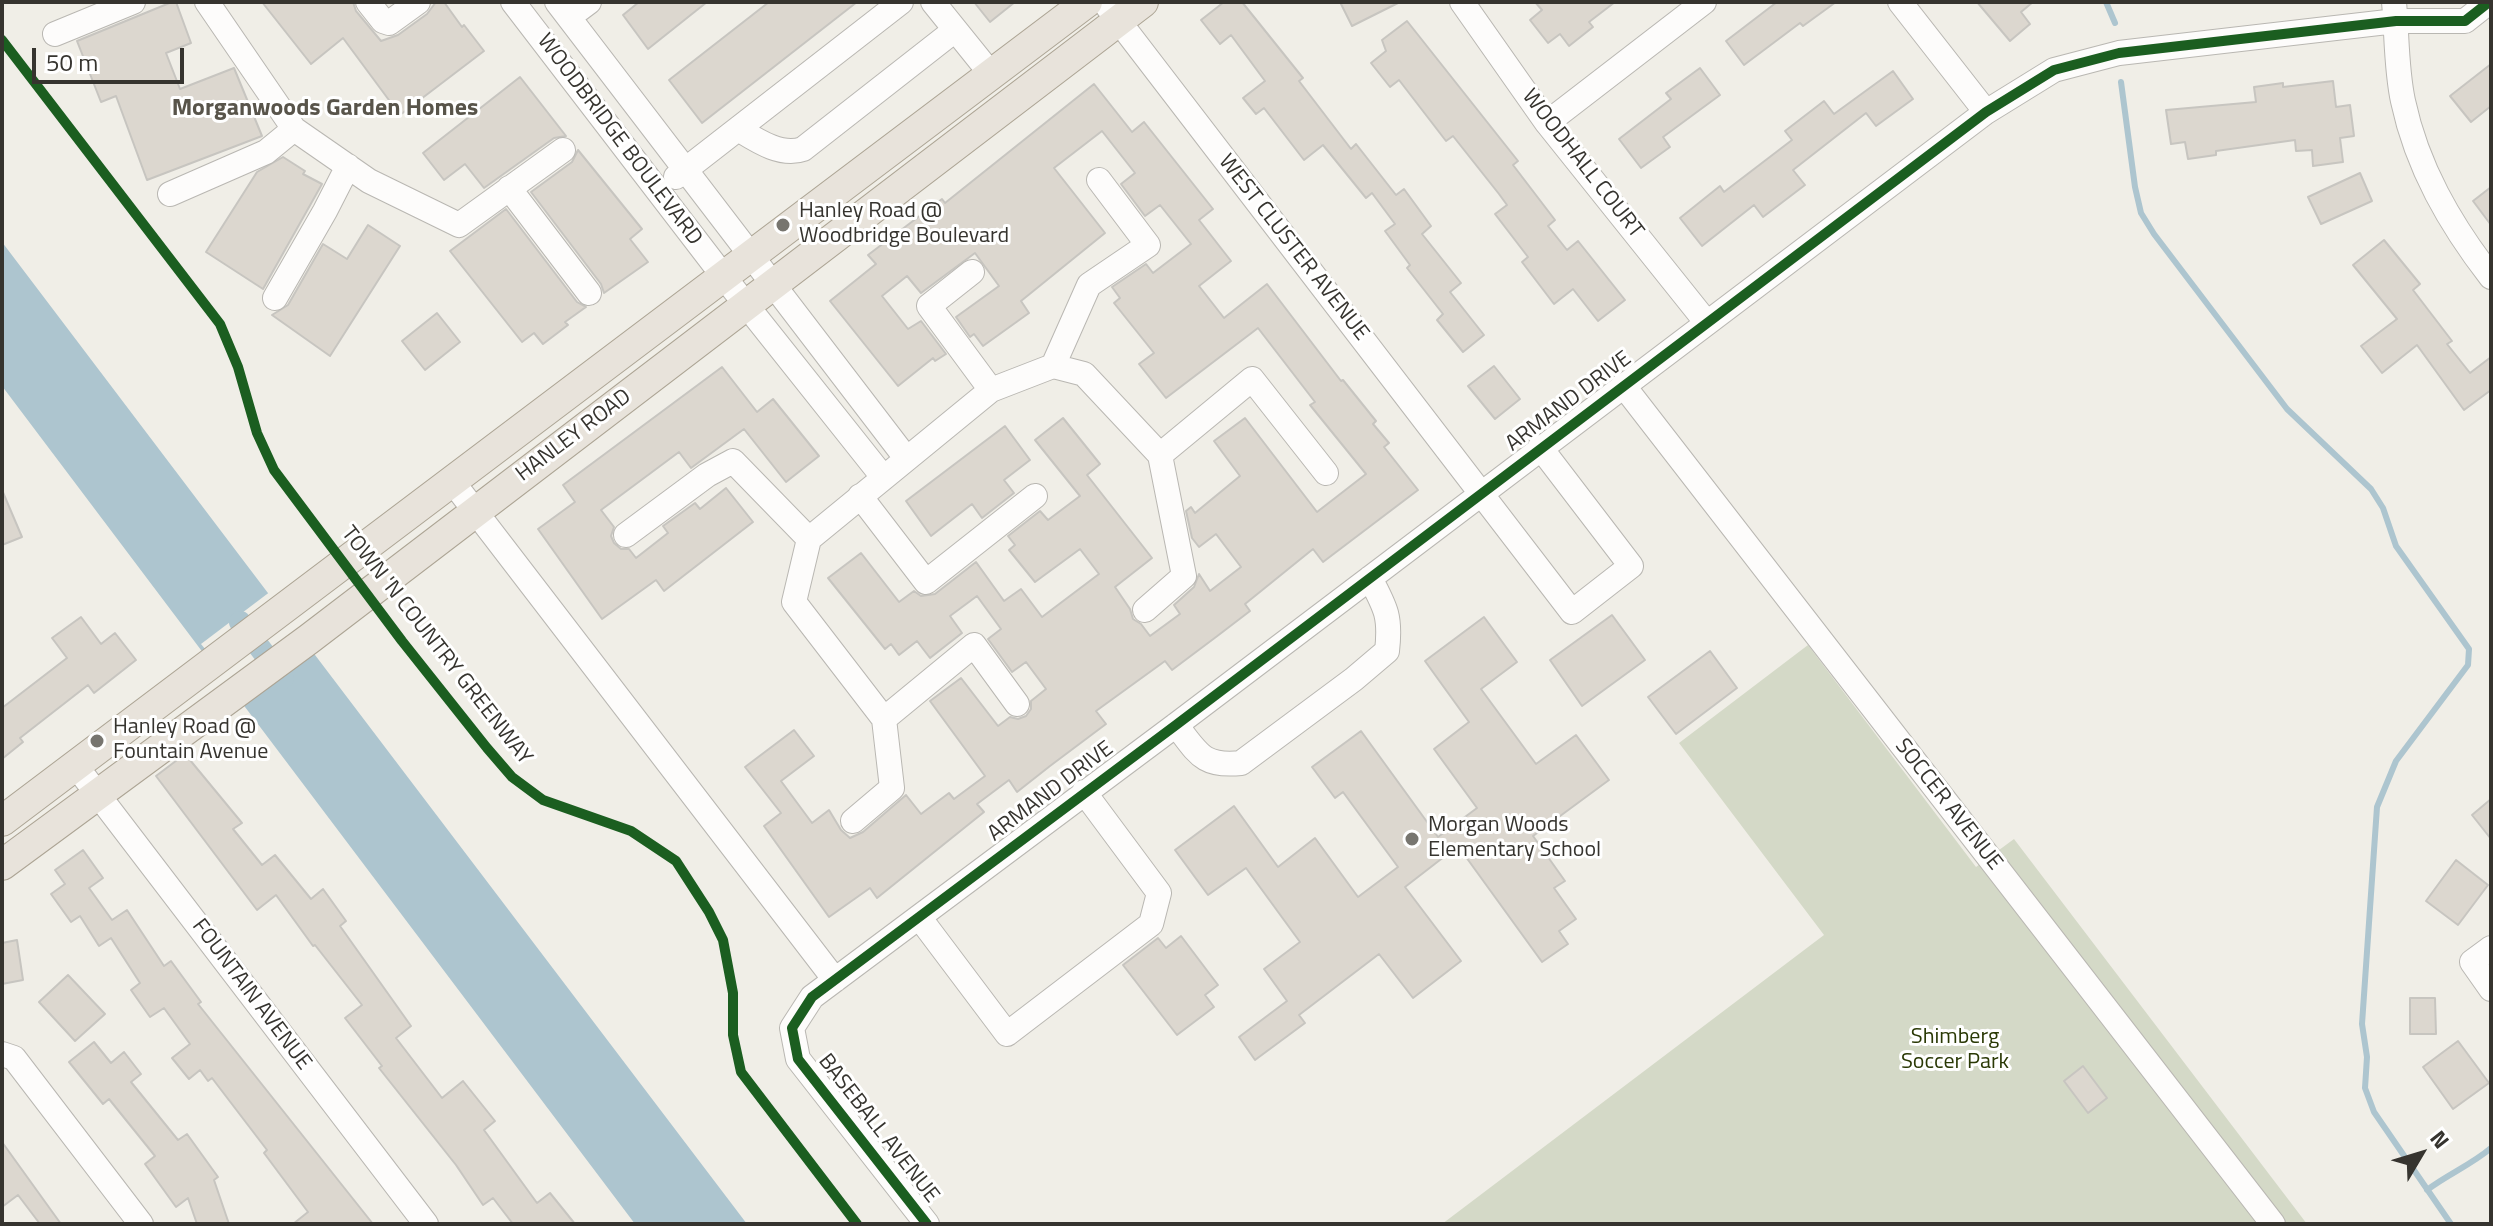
<!DOCTYPE html>
<html>
<head>
<meta charset="utf-8">
<style>
	body { margin:0 }
	#map { position:relative; width:2493px; height:1226px; overflow:hidden; background:#f0eee7; font-family:"Titillium Web",sans-serif }
	canvas { display:block }
	.frame { position:absolute; inset:0; border:4px solid #36342f; pointer-events:none }
	.north { position:absolute; left:2381px; top:1114px; width:80px; height:80px; -webkit-text-stroke:6px #fff; paint-order:stroke; rotate:52deg; font-size:22px; font-weight:700; line-height:32px; text-align:center; color:#36342f }
	.north::after { content:''; display:block; margin:auto; width:28px; height:36px; background:#36342f; clip-path:polygon(50% 0,100% 100%,50% 72%,0 100%) }
	.scale { position:absolute; left:32px; top:48px; width:152px; height:36px; box-sizing:border-box; border:4px solid #36342f; border-top:0; padding-left:10px; font-size:24px; line-height:28px; white-space:nowrap; color:#36342f; -webkit-text-stroke:6px #fff; paint-order:stroke }
</style>
</head>
<body>
<div id="map">
<canvas width="2493" height="1226"></canvas>
<div class="frame"></div>
<div class="north">N</div>
<div class="scale">50 m</div>
</div>
<script>
const ctx = document.querySelector('canvas').getContext('2d');
ctx.lineJoin = 'round';
function fill(path, color) {
  ctx.fillStyle = color;
  ctx.fill(path, 'evenodd');
}
function strokePath(path, color, width, dash) {
  ctx.strokeStyle = color;
  ctx.lineWidth = width;
  ctx.lineCap = dash ? 'butt' : 'round';
  ctx.setLineDash(dash || []);
  ctx.stroke(path);
}
function write(font, color, halo, rows, align = 'center') {
  ctx.font = font + ' "Titillium Web",sans-serif';
  ctx.lineWidth = 6;
  ctx.setLineDash([]);
  ctx.textBaseline = 'middle';
  ctx.strokeStyle = halo;
  ctx.fillStyle = color;
  for (const [text, x, y, turn = 0] of rows) {
    ctx.save();
    ctx.translate(x, y);
    ctx.rotate((+turn || 0) * Math.PI / 180);
    ctx.textAlign = isNaN(turn) ? turn : align;
    if (halo) ctx.strokeText(text, 0, 0);
    ctx.fillText(text, 0, 0);
    ctx.restore();
  }
}
fill(new Path2D(`
	M1808 645 1976 867 2014 839 2307 1224H1442L1824 935 1679 743Z`), '#d4d9c7');
fill(new Path2D(`
	M2 242 274 601 204 654 2 386Z
	M312 651 747 1224H635L242 703Z`), '#adc5cf');
fill(new Path2D(`
	M271 591 278 599 210 655 201 644Z`), '#f0eee7');
strokePath(new Path2D(`
	M2106 2 2115 23
	M2121 82 2135 187 2141 213 2154 234 2287 409 2371 489 2383 508 2396 546 2469 649 2468 665 2396 761 2377 807 2362 1024 2367 1057 2365 1088 2374 1112 2451 1224
	M2427 1190C2448 1174 2471 1165 2491 1148`), '#adc5cf', 6);
strokePath(new Path2D(`
	M240 622 283 678`), '#adc5cf', 22);
const building = new Path2D(`
	M172 2H176L191 43 166 53 180 89 234 68 262 136 147 180 116 96 101 102 77 41Z
	M262 2H353L356 11 381 41 398 35 427 14 436 2H444L462 27 464 25 484 51 400 115 343 38 311 64Z
	M639 2H707L648 49 623 15Z
	M769 2H857L702 123 669 80Z
	M974 2H1015L990 22Z
	M1224 2H1242L1303 78 1299 81 1351 149 1356 144 1396 195 1404 189 1431 226 1422 234 1461 283 1450 292 1484 335 1463 352 1437 320 1443 314 1407 268 1410 265 1385 231 1395 224 1372 193 1366 198 1323 145 1304 160 1264 108 1256 114 1243 98 1265 81 1231 35 1220 44 1201 20Z
	M1340 2H1400L1352 26Z
	M1535 2H1615L1589 22 1593 27 1569 46 1560 34 1548 43 1530 20 1542 10Z
	M1777 2H1836L1803 26 1800 23 1744 65 1726 41Z
	M1977 2H2033L2021 12 2030 24 2010 41Z
	M1407 21 1518 161 1513 165 1555 220 1548 226 1567 250 1578 241 1625 300 1598 321 1573 289 1554 304 1522 262 1528 257 1495 214 1507 205 1499 194 1453 136 1446 141 1399 80 1390 87 1371 63 1386 51 1382 40Z
	M2491 64V106L2471 122 2450 96Z
	M1700 68 1720 95 1663 137 1670 147 1641 168 1619 139 1671 99 1666 93Z
	M1893 71 1913 99 1876 126 1866 113 1793 170 1805 185 1763 217 1754 205 1702 246 1680 218 1720 186 1724 192 1792 140 1785 131 1824 101 1834 114Z
	M520 77 566 136 554 138 484 188 465 164 444 180 423 153Z
	M2333 81 2336 107 2350 105 2354 136 2340 138 2343 162 2313 166 2312 150 2296 151 2295 140 2216 151V155L2188 159 2185 142 2171 144 2166 110 2256 102 2254 87 2283 83V87Z
	M1094 84 1132 132 1144 122 1213 209 1199 220 1231 261 1199 286 1224 318 1267 284 1341 381 1343 380 1376 421 1373 424 1389 443 1384 447 1418 490 1323 562 1313 549 1245 604 1250 611 1216 637 1172 670 1165 661 1096 711 1106 724 1050 766 1017 792 1009 780 977 804 984 812 877 898 870 888 829 917 764 826 781 813 745 767 794 730 814 756 781 781 812 823 829 810 841 830 850 838 863 832 906 795 921 814 949 793 954 799 985 776 930 701 961 678 998 726 1010 717 1018 719 1026 716 1031 709V701L1046 689 1026 662 1012 672 988 639 1001 629 977 596 950 616 962 633 930 658 917 641 899 655 891 644 885 649 828 578 861 553 899 602 914 591 921 596 935 594 976 562 1004 601 1021 589 1042 617 1099 574 1080 549 1035 582 1009 550 1015 545 1008 536 1040 511 1048 520 1080 496 1035 440 1063 418 1100 464 1087 475 1152 558 1115 587 1130 609 1133 619 1141 624 1150 636 1180 614 1174 605 1194 587 1199 574 1210 591 1241 567 1216 534 1199 547 1192 538 1186 511 1191 507 1195 513 1240 476 1214 441 1245 418 1317 512 1366 474 1310 405 1315 402 1258 328 1166 398 1139 364 1154 353 1114 303 1120 298 1112 287 1146 264 1153 273 1191 244 1160 205 1145 216 1121 184 1135 173 1102 131 1054 168 1105 233 1021 301 1029 313 983 346 974 334 970 337 956 317 999 286 975 253 921 293 907 276 882 296 908 329 921 321 946 354 935 361 933 358 898 386 830 301 876 264 868 255 942 199 945 203Z
	M578 150 642 229 630 239 648 262 604 293 601 284 531 192 572 162Z
	M283 157 305 171 303 174 322 184 263 289 206 252 257 172Z
	M2360 173 2372 201 2321 224 2308 197Z
	M2491 187V225L2473 201Z
	M506 209 577 302 586 307 565 322 568 325 543 344 534 333 522 342 450 251Z
	M368 225 400 246 330 356 272 315 288 305 323 244 347 259Z
	M2384 240 2420 284 2413 290 2452 341 2447 344 2470 373 2491 357V390L2464 410 2417 345 2382 373 2361 346 2397 319 2353 265Z
	M437 313 460 342 425 370 402 341Z
	M1494 366 1520 399 1495 419 1468 386Z
	M722 367 757 412 773 399 819 456 786 482 744 429 691 468 679 452 601 510 614 527 611 536 614 543 621 549H629L636 558 668 533 663 526 695 503 700 509 726 488 753 522 664 591 656 580 602 619 538 529 575 502 563 485Z
	M1005 426 1030 460 1004 480 1014 493 982 518 972 504 931 536 906 501Z
	M2 490 22 537 2 545Z
	M1612 615 1645 660 1582 706 1550 660Z
	M81 617 101 644 115 633 136 660 94 693 88 685 20 738 23 742 2 759V708L67 658 52 638Z
	M1484 617 1517 662 1481 689 1536 764 1576 735 1609 780 1533 836 1565 881 1554 888 1576 919 1559 931 1568 944 1542 962 1458 846 1405 887 1461 961 1413 998 1379 954 1299 1015 1305 1023 1255 1060 1239 1037 1287 1001 1264 969 1300 942 1246 868 1208 895 1175 850 1234 806 1278 867 1315 838 1358 897 1398 867 1343 792 1335 798 1312 767 1361 731 1438 837 1477 808 1434 749 1469 722 1425 661Z
	M1710 651 1737 688 1676 734 1648 697Z
	M185 754 242 823 233 829 262 865 275 855 311 899 323 889 346 921 340 926 411 1026 396 1038 442 1098 463 1081 495 1121 484 1130 537 1203 550 1193 575 1224H513L493 1198 483 1205 456 1165 379 1068 382 1066 345 1018 362 1005 315 945 313 946 276 895 257 910 156 776Z
	M2491 799V839L2472 815Z
	M83 850 103 878 89 888 112 920 127 910 164 966 171 961 201 1002 198 1004 373 1224H293L308 1212 264 1153 267 1150 212 1078 208 1081 200 1070 189 1079 172 1058 190 1044 164 1008 150 1017 131 990 140 983 111 938 99 946 80 916 71 922 51 894 65 884 55 870Z
	M2456 860 2488 885 2458 925 2426 901Z
	M1181 936 1218 985 1205 995 1214 1007 1177 1035 1123 965 1158 938 1166 948Z
	M17 940 23 980 2 984V943Z
	M68 975 105 1014 75 1041 39 1002Z
	M2410 998H2435L2436 1034H2410Z
	M2458 1041 2489 1083 2453 1109 2423 1067Z
	M94 1042 111 1063 124 1052 141 1074 131 1082 178 1140 187 1134 218 1177 214 1180 229 1224H197L188 1198 176 1207 145 1164 155 1156 109 1099 103 1104 69 1062Z
	M2083 1066 2107 1098 2088 1113 2064 1081Z
	M2 1142 61 1224H40L18 1195 2 1207Z`);
fill(building, '#dcd7cf');
strokePath(building, '#c7c5c0', 2);
const minor = new Path2D(`
	M207 2 294 129 369 181 459 225 563 150
	M368 2 383 21 389 23 418 2
	M513 2 724 277 883 477
	M557 2 906 458
	M933 2 991 74
	M1104 2 1572 612 1631 566 1540 447
	M1462 2 1547 123 1707 323
	M1900 2 1986 112
	M2394 2C2397 34 2396 69 2403 101 2417 167 2450 224 2491 277
	M569 17 589 2
	M55 34 133 2
	M1547 123 1704 2
	M738 129C756 140 781 157 803 149L955 30
	M676 177 901 2
	M509 188 589 293
	M170 194 266 152 294 129
	M972 272 929 306 991 390
	M275 298 325 211 348 166
	M1053 366 1089 285 1148 245 1099 180
	M1623 385 2273 1224
	M1160 455 1252 379 1326 473
	M452 481 835 980
	M860 496 926 582 1035 496
	M626 535 707 475 733 461 809 539
	M884 719 974 645 1017 704
	M1176 725C1198 753 1202 767 1241 763L1354 679 1387 651C1391 617 1386 608 1370 578
	M76 766 426 1224
	M853 821 892 788 884 719 794 602 809 539 991 390 1053 366 1084 374 1160 455 1184 576 1145 610
	M919 917 1007 1034 1151 924 1159 893 1084 792
	M2491 948 2472 962 2491 989
	M2 1054 14 1058 141 1224
	M927 1224 798 1059 792 1028 812 997 1176 725 1986 112 2054 70 2119 53 2396 21H2465L2489 2`);
const major = new Path2D(`
	M2 821 1087 2
	M2 865 309 639 1143 2`);
strokePath(minor, '#b9b7b2', 26);
strokePath(major, '#aca494', 32);
strokePath(minor, '#fdfcfb', 24);
strokePath(major, '#e8e3db', 30);
strokePath(new Path2D(`
	M2 40 220 324 238 367 257 433 274 470 402 641 487 748 512 777 543 800 631 831 676 861 709 912 723 940 733 993V1035L741 1072 857 1224
	M927 1224 798 1059 792 1028 812 997 1176 725 1986 112 2054 70 2119 53 2396 21H2465L2489 2`), '#1b5e20', 10);
for (const [x, y, r, color] of [
	[783,225,8,"#77756f"],
	[97,741,8,"#77756f"],
	[1412,839,8,"#77756f"]
]) {
  const dot = new Path2D();
  dot.arc(x, y, r, 0, 2 * Math.PI);
  ctx.fillStyle = color;
  ctx.fill(dot);
  strokePath(dot, '#fff', 3);
}
write('22px', '#36342f', '#fff', [
	["WOODBRIDGE BOULEVARD",619,140,53],
	["WOODHALL COURT",1582,164,52],
	["WEST CLUSTER AVENUE",1293,248,52],
	["ARMAND DRIVE",1569,402,-37],
	["HANLEY ROAD",574,436,-37],
	["TOWN 'N COUNTRY GREENWAY",436,646,52],
	["ARMAND DRIVE",1051,792,-37],
	["SOCCER AVENUE",1948,805,52],
	["FOUNTAIN AVENUE",251,995,53],
	["BASEBALL AVENUE",878,1129,52]
]);
write('22px', '#36342f', '#fff', [
	["Hanley Road @",799,212],
	["Woodbridge Boulevard",799,237],
	["Hanley Road @",113,728],
	["Fountain Avenue",113,753],
	["Morgan Woods",1428,826],
	["Elementary School",1428,851]
], 'left');
write('22px', '#2a3905', '#fff', [
	["Shimberg",1955,1038],
	["Soccer Park",1955,1063]
]);
write('bold 24px', '#58544a', '#fff', [
	["Morganwoods Garden Homes",325,109]
]);
</script>
</body>
</html>
